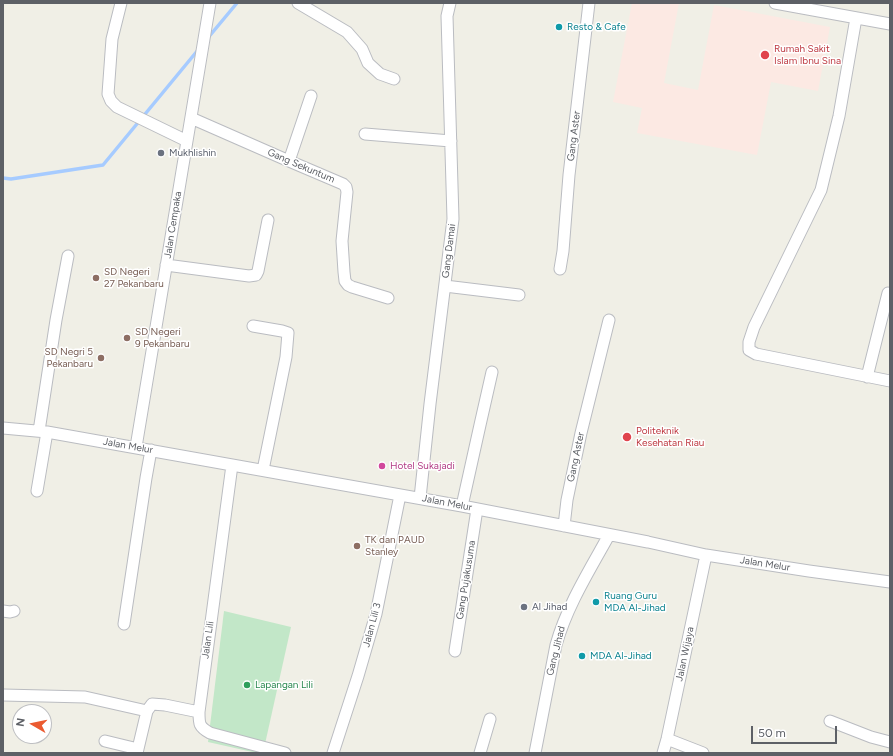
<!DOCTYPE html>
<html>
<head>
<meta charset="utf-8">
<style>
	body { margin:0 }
	#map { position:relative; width:893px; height:756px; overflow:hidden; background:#f0efe6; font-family:Figtree,sans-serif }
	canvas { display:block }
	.frame { position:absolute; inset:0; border:4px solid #5d6066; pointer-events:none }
	.north { position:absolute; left:12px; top:704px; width:40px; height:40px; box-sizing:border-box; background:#fff; border:1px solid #bebfc2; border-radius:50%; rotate:279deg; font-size:11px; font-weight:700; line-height:16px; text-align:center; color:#5d6066 }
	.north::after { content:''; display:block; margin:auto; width:14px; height:18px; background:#eb5b31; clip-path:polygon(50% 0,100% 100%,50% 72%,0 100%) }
	.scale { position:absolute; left:751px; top:726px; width:86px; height:18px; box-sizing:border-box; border:2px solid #5d6066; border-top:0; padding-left:5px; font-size:12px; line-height:14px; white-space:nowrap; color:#5d6066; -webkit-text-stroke:3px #fff; paint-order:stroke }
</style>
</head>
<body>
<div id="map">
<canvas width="893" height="756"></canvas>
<div class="frame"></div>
<div class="north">N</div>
<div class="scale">50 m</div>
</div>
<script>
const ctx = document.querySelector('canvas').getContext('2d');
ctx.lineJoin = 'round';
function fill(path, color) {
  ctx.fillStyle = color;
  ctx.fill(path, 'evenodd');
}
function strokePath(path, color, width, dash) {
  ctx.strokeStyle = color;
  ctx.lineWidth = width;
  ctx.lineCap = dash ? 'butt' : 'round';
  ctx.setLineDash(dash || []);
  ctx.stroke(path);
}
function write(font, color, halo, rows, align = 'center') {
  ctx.font = font + ' Figtree,sans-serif';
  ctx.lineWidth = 3;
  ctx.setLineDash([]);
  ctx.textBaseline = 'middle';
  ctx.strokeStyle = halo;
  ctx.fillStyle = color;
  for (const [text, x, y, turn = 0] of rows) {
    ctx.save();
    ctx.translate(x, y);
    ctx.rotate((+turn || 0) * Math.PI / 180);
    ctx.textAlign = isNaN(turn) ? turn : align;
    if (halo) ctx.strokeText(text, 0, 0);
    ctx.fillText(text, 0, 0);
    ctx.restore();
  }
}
fill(new Path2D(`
	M632 3H679L664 83 698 90 714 5 830 27 818 91 771 82 757 155 637 133 642 108 613 102Z`), '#fce9e3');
fill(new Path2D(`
	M224 611 291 627 263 753H257L208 742Z`), '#c2e7c8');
strokePath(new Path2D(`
	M207 39 237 3
	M3 178 11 179 103 165 198 50`), '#a6cbff', 3.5);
const minor = new Path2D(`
	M121 3 112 39 108 94 111 101 117 107 187 141
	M298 3 347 32 362 49 368 63 380 74 394 79
	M775 3 890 24
	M856 18 839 116 821 190 754 327 749 342V350L756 354 890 381
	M191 118 289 161 343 184 346 187 347 192 342 241 344 272 345 281 348 285 352 287 388 298
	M365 134 451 141
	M289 161 311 96
	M166 265 249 276 256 275 258 271 268 220
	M560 269 563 251 569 175 589 3
	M445 286 519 295
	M253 326 282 331 288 333 286 357 263 470
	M867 377 888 293
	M3 428 47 432 462 506 648 542 706 555 809 571 890 582
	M39 431 56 320 68 256
	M136 447 210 3
	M232 465 199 712C199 724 199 727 210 733L285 753
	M37 491 47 432
	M420 498 430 404 453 219 447 16 450 3
	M462 506 480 425 492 372
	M564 526 567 500 581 433 609 320
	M3 611 10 612 14 611
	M124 624 146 478 151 450
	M455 651 477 509
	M3 695 85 697 147 711
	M830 721 871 737 890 742
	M667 739 703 753
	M105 741 138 749
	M137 753 147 711 152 704 165 705 199 712
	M333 753 358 676 376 614 400 495
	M480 753 490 719
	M535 753 556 645C567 606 589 571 609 535
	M663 753 667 739 706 555`);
strokePath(minor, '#babcc1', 13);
strokePath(minor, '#fff', 11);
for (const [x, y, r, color] of [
	[559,27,4,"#0f9aa8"],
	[765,55,5,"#e0444e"],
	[161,153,4,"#6b7280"],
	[96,278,4,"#8d6e63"],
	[127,338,4,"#8d6e63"],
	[101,358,4,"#8d6e63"],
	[627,437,5,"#e0444e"],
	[382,466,4,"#d1479c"],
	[357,546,4,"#8d6e63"],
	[596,602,4,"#0f9aa8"],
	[524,607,4,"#6b7280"],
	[582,656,4,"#0f9aa8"],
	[247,685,4,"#2e9e5b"]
]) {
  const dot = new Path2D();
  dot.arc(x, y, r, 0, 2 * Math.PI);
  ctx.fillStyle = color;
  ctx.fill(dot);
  strokePath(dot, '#fff', 1.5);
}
write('10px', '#0d838f', '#fff', [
	["Resto & Cafe",567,27],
	["Ruang Guru",604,596],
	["MDA Al-Jihad",604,608],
	["MDA Al-Jihad",590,656]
], 'left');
write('10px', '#be3a42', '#fff', [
	["Rumah Sakit",774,49],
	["Islam Ibnu Sina",774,61],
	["Politeknik",636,431],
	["Kesehatan Riau",636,443]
], 'left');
write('10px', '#5d6066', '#fff', [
	["Gang Aster",574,136,-83],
	["Gang Sekuntum",301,166,23],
	["Jalan Cempaka",173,225,-81],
	["Gang Damai",449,251,-83],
	["Jalan Melur",128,446,10],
	["Gang Aster",576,457,-78],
	["Jalan Melur",447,503,11],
	["Jalan Melur",765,564,9],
	["Gang Pujakusuma",466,580,-81],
	["Jalan Lili 3",372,625,-75],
	["Jalan Lili",208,640,-82],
	["Gang Jihad",556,651,-76],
	["Jalan Wijaya",685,654,-78]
]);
write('10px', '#5b616d', '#fff', [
	["Mukhlishin",169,153],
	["Al Jihad",532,607]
], 'left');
write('10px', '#785e54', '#fff', [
	["SD Negeri",104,272],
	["27 Pekanbaru",104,284],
	["SD Negeri",135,332],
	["9 Pekanbaru",135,344],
	["SD Negri 5",93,352,"right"],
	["Pekanbaru",93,364,"right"],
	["TK dan PAUD",365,540],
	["Stanley",365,552]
], 'left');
write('10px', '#b23c85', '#fff', [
	["Hotel Sukajadi",390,466]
], 'left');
write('10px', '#27864d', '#fff', [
	["Lapangan Lili",255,685]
], 'left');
</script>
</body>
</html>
